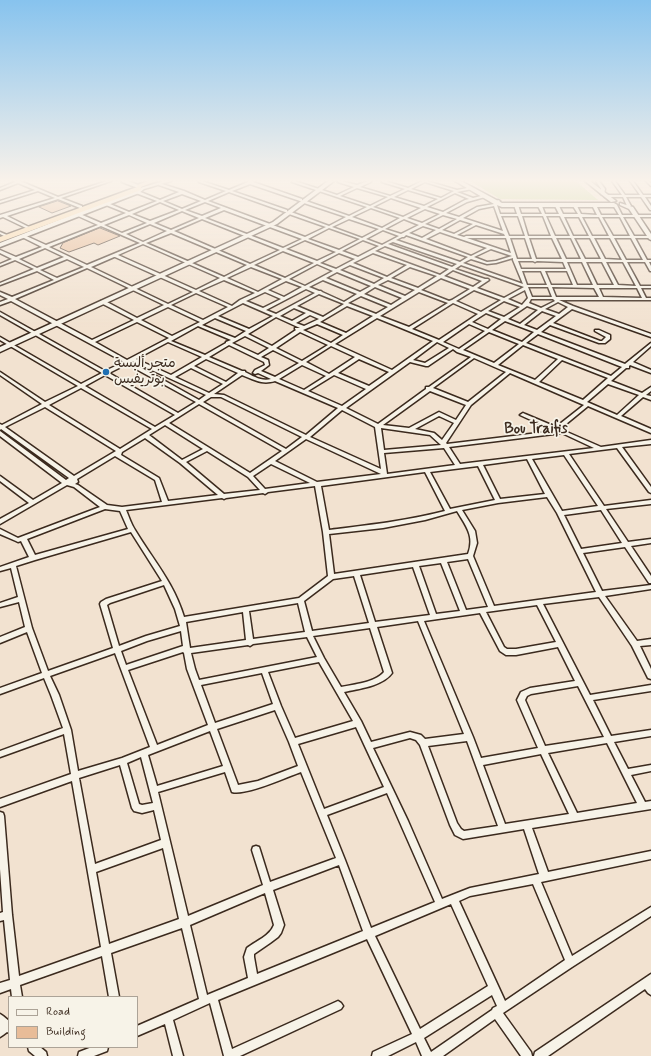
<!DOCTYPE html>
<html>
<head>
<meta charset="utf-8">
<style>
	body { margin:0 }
	#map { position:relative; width:651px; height:1056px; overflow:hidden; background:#f2e2d0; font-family:Mynerve,sans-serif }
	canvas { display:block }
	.legend { position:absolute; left:8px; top:996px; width:130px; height:52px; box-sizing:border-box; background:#f7f3e8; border:1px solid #aca397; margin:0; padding:5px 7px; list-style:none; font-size:12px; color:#3b2a1e }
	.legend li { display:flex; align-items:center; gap:8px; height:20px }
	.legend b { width:20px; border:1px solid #aca397 }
</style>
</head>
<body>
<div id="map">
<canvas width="651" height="1056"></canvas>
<ul class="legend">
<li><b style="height:5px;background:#f7f3e8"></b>Road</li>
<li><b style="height:11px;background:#e8bc98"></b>Building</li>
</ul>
</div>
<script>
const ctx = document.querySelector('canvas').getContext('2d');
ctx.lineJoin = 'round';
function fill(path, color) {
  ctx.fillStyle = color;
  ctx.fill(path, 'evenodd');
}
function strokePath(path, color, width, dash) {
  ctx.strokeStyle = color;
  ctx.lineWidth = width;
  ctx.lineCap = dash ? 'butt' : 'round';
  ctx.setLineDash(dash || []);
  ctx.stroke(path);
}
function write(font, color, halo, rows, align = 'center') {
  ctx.font = font + ' Mynerve,"Playpen Sans Arabic",sans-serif';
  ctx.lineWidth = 3.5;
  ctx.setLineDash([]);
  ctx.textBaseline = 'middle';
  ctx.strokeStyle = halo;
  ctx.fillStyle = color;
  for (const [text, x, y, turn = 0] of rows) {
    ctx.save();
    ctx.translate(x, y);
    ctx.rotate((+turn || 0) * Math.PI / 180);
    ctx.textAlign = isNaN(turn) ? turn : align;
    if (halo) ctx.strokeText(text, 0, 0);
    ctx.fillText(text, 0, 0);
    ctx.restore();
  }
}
fill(new Path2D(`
	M470 181H576L598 200 500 199Z`), '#c1d78d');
const building = new Path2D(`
	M58 201 71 206 52 213 39 207Z
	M100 228 120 236 98 245 94 243 69 252 60 248 63 243Z`);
fill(building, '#e8bc98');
strokePath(building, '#3b2a1e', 1);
const street = new Path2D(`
	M14 181H20L58 197 107 181H111L61 198 82 206V208H80L58 199 7 216 29 227 30 228 28 229 3 217 0 218V215L55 198 38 191 0 203V201L35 190 18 183 0 190V188L15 182Z
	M199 181H202L229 190 248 182V181H255L253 182 302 199V201H300L250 184 232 191 287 210V212H285L229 192 208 201 305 237 326 227 289 214V212H291L329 226 346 217 304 203V201H306L349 216 367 207 292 182V181H295L337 195 354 187 338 182V181H341L357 185 368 181H371V182L360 187 390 196 405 189 382 182V181H385L408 188 422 181H427L457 190 472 187V189L457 192 473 198 485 195V197L467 202 446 213 459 217 477 207 494 204 498 200 500 201 497 205 500 214H517L514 205 516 204 518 205 521 214H542L538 206 540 205 542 206 545 214H559L555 206 557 205 559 206 563 214H578L573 206 575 205 577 206 581 214 597 215 592 205 594 204 596 205 601 215H619L613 205 615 204 617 205 622 215H651V217H623L634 236H651V238H635L647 260H651V262H649L651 266V271H650L645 262H627L640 286H651V288H641L646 298H651V300H559L573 306 651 334V337L572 309 553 323 600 341H602L606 337 595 331V330H599L610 335V339L605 343H599L550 325 541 332 625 364 651 343V346L633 362 651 370V373L630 365 629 366V368H626L611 381 642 393 651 387V391L646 395 651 396V400L643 397 621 416 651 429V433L588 406 560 429 601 447 651 440V444L622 447 651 487V493L649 492 617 448 569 454 604 506 651 500V504L606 509 628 542 651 539V543L631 546 651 576V583H649L625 547 583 553 602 591 651 585V589L605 596 637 641 651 639V645L640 646 651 669V679L648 678 632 646 599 597 543 604 590 695 651 685V691L593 700 611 736 651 730V736L614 742 628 769 651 765V771L631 775 645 802 651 801V809L532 828 548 872 651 851V859L541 882 572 956 651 907V916L572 967 503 1013 531 1052 532 1056H521L495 1019 443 1056H422L416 1042 388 1056H372L373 1052 412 1034 367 939 218 1000 232 1049 338 1001 341 1003 343 1006 341 1009 240 1056H224L210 1003 173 1020 183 1056H173L165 1024 137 1036V1026L199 999 182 928 111 953 119 997H109L102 956 20 985 22 997H12L11 989 0 993V983L10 980 4 920 0 921V913L3 912 0 869V812L3 813 4 816 12 915 19 976 101 947 72 781 0 807V799L71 774 64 734 0 757V751L63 728 51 695 44 678 0 694V688L42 673 27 632 0 643V637L25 627 19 602 0 607V603L18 597 11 568 0 571V567L29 557 21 541 18 542 16 541 0 534V529L18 538 100 507 74 487 67 485 0 524V519L29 503 0 481V476L33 500 62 483 0 436V431L66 480 69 478 1 429 0 430V424L2 425 42 404 0 375V372L45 402 78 386 0 340V337L81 384 102 373 0 315V312L105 371 124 362 11 301 0 305V302L8 299 0 295V292L12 297 54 280 37 271 0 285V283L34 269 15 260 0 266V264L12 259 0 253V250L16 257 42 247 22 237V235H24L46 245 98 225 78 216V214H80L101 223 126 213 101 203V201H103L129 212 157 201 136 193V191H138L160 200 179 192 159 185V183L184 191 205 200 226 191 199 182ZM425 182 454 191 441 198 411 189ZM357 188 388 197 370 206 340 196ZM408 190 438 199 424 206 394 197ZM455 193 469 199 465 200 443 212 427 207ZM182 194 201 201 182 209 163 201ZM391 198 421 208 403 217 373 207ZM160 202 179 210 150 221 132 214ZM205 202 221 208 202 216 185 210ZM494 206 503 231 463 218 479 209ZM371 208 400 218 382 228 352 217ZM425 209 440 214 422 223 407 218ZM224 210 302 239 283 248 205 218ZM182 211 199 218 171 230 154 223ZM129 215 147 223 122 233 104 225ZM443 215 457 219 439 229 425 224ZM501 216H518L525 236H509ZM522 216H543L551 236H528ZM546 216H560L570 236H555ZM564 217H579L589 236H573ZM582 217H599L609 236H592ZM602 217H620L630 236H613ZM202 219 280 250 250 264 174 231ZM349 219 379 229 362 238 332 227ZM404 219 419 225 401 234 385 229ZM460 220 473 224 454 234 442 230ZM150 224 167 231 143 242 126 234ZM476 225 504 234 505 236H466L464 237 457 235ZM101 226 140 243 87 265 49 247ZM423 226 436 230 422 238 409 233ZM329 228 360 239 339 250 308 239ZM383 230 399 236 382 245 366 239ZM440 232 487 248 471 256 426 239ZM171 233 247 265 224 277 146 243ZM406 235 468 257 460 262 396 240 402 237H404ZM467 238H506L511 253ZM510 238H525L532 259H517ZM529 238H552L562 259H536ZM556 238H571L581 259H566ZM574 238H590L601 259H585ZM594 238H610L622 260 605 259ZM614 238H631L643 260H626ZM305 240 336 252 317 261 286 249ZM363 240 379 246 358 257 342 251ZM393 242 457 264 452 267 388 244ZM143 244 220 278 196 290 118 255ZM385 246 449 269 440 275 375 251ZM45 248 64 257 37 268 19 259ZM491 249 512 256 496 261 487 262 474 257ZM283 251 314 263 285 278 254 265ZM339 253 355 259 336 269 320 263ZM373 253 407 265 387 277 353 263ZM114 257H115L193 292 168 304 91 267ZM513 258V260L523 284 463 263 471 259 487 264 496 263ZM67 259 84 267 57 278 40 270ZM518 261H533L535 262 537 261 563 262 566 269H521ZM567 262H582L593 285H577ZM586 262H602L614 285H597ZM606 262H623L636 286 618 285ZM317 264 333 271 305 286 289 279ZM350 265 384 278 374 284 340 270ZM461 265 524 287 504 298 477 288 489 280 488 279H485L455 269ZM251 267 282 279 258 292 227 278ZM410 267 437 276 418 288 391 278ZM87 268 164 305 137 318 105 301H101V303L134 320 92 340 15 299ZM453 270 482 281 473 287 444 276ZM522 271H541L547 285H527ZM545 271H567L573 285H551ZM337 272 371 286 360 292 326 278ZM441 278 470 289 452 300 449 301 421 290ZM224 280 255 293 240 300 232 306 199 291ZM323 280 357 294 344 302 322 292 321 291H319L309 287ZM388 280 415 290 405 296 378 285ZM286 281 302 287 284 297 268 290ZM375 287 402 298 391 305 364 294ZM528 287H548L552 297H532ZM552 287 594 288 599 297H556ZM599 288H637L642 298 603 297ZM306 289 315 293 276 314 266 310ZM474 290 501 300 481 312 456 301ZM525 290 528 298 522 305 508 299ZM265 292 281 299 263 308 246 301ZM419 292 448 303 409 327 380 316ZM196 293 228 307 203 320 171 305ZM319 294 344 304 323 317 297 306ZM361 296 388 307 376 314 348 303ZM531 299H553L555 301 541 308 529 303ZM504 301 520 307 504 317 488 311ZM558 302 568 307 559 314 545 309ZM243 303 273 316 249 329 218 316ZM453 303 478 314 439 340 412 329ZM347 306 373 316 346 333 320 322ZM527 306 538 310 520 324 508 319ZM168 307 200 322 172 336 141 320ZM294 308 306 313 292 321 280 316ZM542 311 556 316 537 330 524 325ZM486 313 501 319 488 329 472 322ZM310 315 319 319 304 326 296 323ZM276 317 300 328H295V329L296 330 272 346 248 334ZM215 318 246 331 235 338 202 325ZM377 318 433 341 392 370 335 344ZM505 321 534 332 522 342 492 330ZM137 322 169 338 127 360 95 342ZM317 324 343 335 331 343 303 330ZM469 324 485 331 459 349 443 342ZM198 326 231 340 226 342V343L205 355 171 341ZM300 332 328 345 302 361 276 348ZM489 332 519 344 494 363 463 350ZM538 334 622 367 611 376 526 343ZM245 336 269 348 258 355 232 343ZM168 342 202 357 171 375 136 359ZM437 342 449 348 425 363 413 360ZM229 345 264 362 265 365 255 370 253 373 255 374 258 373 271 379C262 382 253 376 245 372V371H242L209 357ZM523 345 558 359 535 380 498 365ZM331 346 355 357 329 374 306 362ZM453 349 457 352 471 357 429 387H426V389L378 424 346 408 410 362 426 366H428ZM273 350 299 363 275 377 261 371 269 365 268 360 261 357ZM474 358 506 372 468 402 433 388ZM206 359 238 373 226 382 194 366ZM359 359 389 372 369 386 338 373ZM562 360 608 378 583 400 539 382ZM132 361 206 395 199 400 131 362ZM127 364 196 402 178 413 109 373ZM302 365 326 376 304 390 279 379ZM191 368 223 384 209 393 175 377ZM510 373 584 405 556 427 525 414 523 413 520 415 555 431 447 444 446 443 471 405ZM105 375 175 415 155 427 85 386ZM242 375C255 380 262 385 275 381L338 408 306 435 224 395 214 394ZM334 375 366 389 342 406 308 391ZM608 384 639 395 617 415 587 402ZM81 388 152 429 120 449 49 405ZM430 391 466 405 456 420 439 412 409 428 383 425ZM211 397H221L302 437 286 449 203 402ZM199 404 282 451 250 473 169 423ZM45 407 116 451 74 476 5 427ZM342 410 375 427 381 469 310 437ZM439 416 454 423 442 440 434 433 415 429ZM165 425 203 449 182 460 149 435ZM381 428 430 435 441 445 384 450ZM562 433 594 448 460 464 449 447ZM145 438 180 463 218 495 168 501 159 478 121 455 122 452ZM306 439 381 474 317 482 275 461ZM444 448 455 465 387 474 384 453ZM207 451 248 477 260 490 224 494 186 462ZM564 455 598 506 562 511 532 459ZM115 456 155 480 162 502 122 507 107 505 78 485 75 484 78 482 77 479ZM527 459 545 494 500 499 483 465ZM271 464 310 483 265 489 253 476ZM478 466 495 500 450 509 430 472ZM425 472 445 511C406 521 369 525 329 530L321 486ZM315 486 323 532 328 576 299 598 184 617C174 583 153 560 135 530 131 524 129 517 126 510L222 498 224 499 226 498 263 493 265 494 268 492ZM547 497 557 513 596 592 494 606 473 556 477 543 475 531 462 510 498 503ZM105 509 120 511 128 529 35 555 27 539ZM601 510 622 543 581 549 564 515ZM457 511C466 526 475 536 468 554L334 574 329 534 383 528 425 520ZM131 532 162 581 106 599 101 602 100 604 113 648 48 671 32 628 16 566 35 560ZM468 559 488 607 466 610 447 562ZM441 563 460 611 436 614 419 566ZM413 567 430 615 375 622 360 575ZM354 576 369 623 312 631 304 601 333 579ZM164 585 175 609 180 626 146 636 119 646 107 605 110 603ZM298 603 305 632 253 639 249 611ZM537 605 556 642 516 649H507L504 647 486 612ZM243 612 246 640 190 648 186 622ZM480 613 500 651 506 655H516L558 647 575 681 530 688 521 692 517 700 538 748 481 758 473 737 424 621ZM418 621 464 734 425 739 421 735 410 732 371 742 361 721 344 692C358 689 383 686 392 673L377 627ZM370 628 384 672C374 683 355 684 341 687L324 658 313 636ZM181 631 183 646 126 665 121 651 147 641ZM307 637 317 657 199 680 195 669 191 653 248 645 250 646 253 644ZM183 652 184 653 187 669 208 725 157 745 128 670ZM115 653 150 747 122 758 78 771 71 730 59 695 50 676ZM319 662 353 721 295 738 281 706 268 672ZM262 673 273 704 215 723 201 685ZM578 686 604 737 545 746 525 700 527 696 531 694ZM275 710 289 742 298 766 258 781 238 785 217 729ZM356 727 384 787 324 809 298 744ZM210 731 223 766 157 786 148 755ZM410 738 416 740 420 745 450 825 455 835 463 839 524 829 539 874 470 888 442 899 408 821 373 748ZM467 741 498 826 464 831 461 829 457 823 428 746ZM607 743 637 803 577 813 548 753ZM541 754 569 814 505 824 483 765ZM141 757 153 803 142 805 139 804 127 763ZM120 765 132 808 134 811 142 813 154 810 161 840 95 864 79 778ZM225 772 232 792C245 796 287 777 301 772L336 858 270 882 260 850 259 847 256 846 253 847 252 850 263 885 188 916 158 792ZM387 793 435 902 371 928 345 860 327 815ZM163 848 179 919 109 944 96 872ZM339 865 363 931 257 974 254 957V954L270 943 278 937 281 933 284 925 273 890ZM533 884 565 960 505 1001 459 901 470 896ZM265 893 274 925C270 936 256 941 247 948L244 957 248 978 207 995 190 925ZM451 904 488 986 420 1029 375 936ZM492 995 497 1006 493 1008 492 1010 431 1052 424 1038Z
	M596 181H599L605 189 604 195 601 194V189Z
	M612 181H615L625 195H640L630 181H633L643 195H651V197H645L651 206V210H650L641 197H626L631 206 629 207 627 206 623 197H605V195H622Z
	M646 181H649L651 183V186Z
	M0 232 7 235 8 236 6 237 0 234Z
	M651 974V995L648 993 645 989 548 1056H534L535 1052Z
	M0 1014 3 1016 9 1021V1033L7 1032 3 1035 0 1037Z
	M28 1047H40L46 1052 47 1056H35L29 1051Z
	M92 1047H108L107 1051 94 1056H78L79 1052Z`);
const secondary = new Path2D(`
	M122 181H128L141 186 138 188 122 182Z
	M164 181H171L144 189 139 193 0 247V243L140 188Z
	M328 181H334L277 224 0 352V347L273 222Z
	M455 181H461L502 203H614L617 205 614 207H502L494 204Z
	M585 181H590L616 201 611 202Z
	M620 203 633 207 651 234V240L649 239 629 209 620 205Z`);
const highway = new Path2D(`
	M148 181H156L141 187V190L0 242V237L137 187V185Z`);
strokePath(street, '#3b2a1e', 3);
strokePath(secondary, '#3b2a1e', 3);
strokePath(highway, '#3b2a1e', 3);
fill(street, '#f7f3e8');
fill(secondary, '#f7f3e8');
fill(highway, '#fddcac');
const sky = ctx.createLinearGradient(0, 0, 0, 328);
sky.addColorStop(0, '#87c3ee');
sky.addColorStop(0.55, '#f9f2ea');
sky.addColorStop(1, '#f9f2ea00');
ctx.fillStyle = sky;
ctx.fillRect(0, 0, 651, 328);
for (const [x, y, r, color] of [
	[106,372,4,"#1f6fb2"]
]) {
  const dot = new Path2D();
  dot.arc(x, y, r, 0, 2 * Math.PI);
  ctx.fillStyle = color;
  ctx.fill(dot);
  strokePath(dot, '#f7f3e8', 1.5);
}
write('14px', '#3b2a1e', '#f7f3e8', [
	["متجر ألبسة",114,364],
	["بوتريفيس",114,380]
], 'left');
write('bold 15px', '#3b2a1e', '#f7f3e8', [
	["Bou Traifis",536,430]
]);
</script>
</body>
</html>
